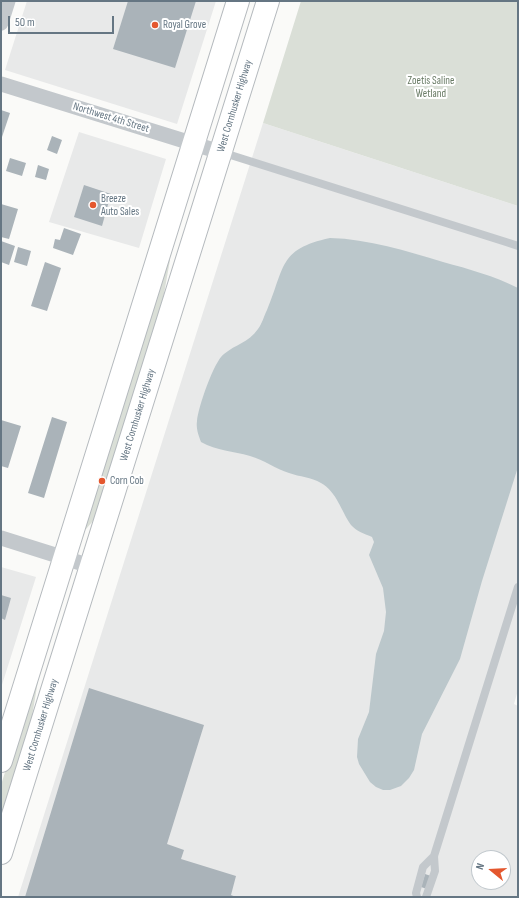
<!DOCTYPE html>
<html>
<head>
<meta charset="utf-8">
<style>
	body { margin:0 }
	#map { position:relative; width:519px; height:898px; overflow:hidden; background:#fafaf8; font-family:"Sofia Sans Condensed",sans-serif }
	canvas { display:block }
	.frame { position:absolute; inset:0; border:2px solid #657683; pointer-events:none }
	.north { position:absolute; left:471px; top:850px; width:40px; height:40px; box-sizing:border-box; background:#fff; border:1px solid #c1c8cd; border-radius:50%; rotate:288deg; font-size:11px; font-weight:700; line-height:16px; text-align:center; color:#657683 }
	.north::after { content:''; display:block; margin:auto; width:14px; height:18px; background:#e4572e; clip-path:polygon(50% 0,100% 100%,50% 72%,0 100%) }
	.scale { position:absolute; left:8px; top:16px; width:106px; height:18px; box-sizing:border-box; border:2px solid #657683; border-top:0; padding-left:5px; font-size:12px; line-height:14px; white-space:nowrap; color:#657683; -webkit-text-stroke:3px #fff; paint-order:stroke }
</style>
</head>
<body>
<div id="map">
<canvas width="519" height="898"></canvas>
<div class="frame"></div>
<div class="north">N</div>
<div class="scale">50 m</div>
</div>
<script>
const ctx = document.querySelector('canvas').getContext('2d');
ctx.lineJoin = 'round';
function fill(path, color) {
  ctx.fillStyle = color;
  ctx.fill(path, 'evenodd');
}
function strokePath(path, color, width, dash) {
  ctx.strokeStyle = color;
  ctx.lineWidth = width;
  ctx.lineCap = dash ? 'butt' : 'round';
  ctx.setLineDash(dash || []);
  ctx.stroke(path);
}
function write(font, color, halo, rows, align = 'center') {
  ctx.font = font + ' "Sofia Sans Condensed",sans-serif';
  ctx.lineWidth = 4;
  ctx.setLineDash([]);
  ctx.textBaseline = 'middle';
  ctx.strokeStyle = halo;
  ctx.fillStyle = color;
  for (const [text, x, y, turn = 0] of rows) {
    ctx.save();
    ctx.translate(x, y);
    ctx.rotate((+turn || 0) * Math.PI / 180);
    ctx.textAlign = isNaN(turn) ? turn : align;
    if (halo) ctx.strokeText(text, 0, 0);
    ctx.fillText(text, 0, 0);
    ctx.restore();
  }
}
fill(new Path2D(`
	M27 1H216L177 124 5 70Z
	M263 123 518 206V690L514 704 518 706V897H18ZM479 858H503V882H479Z
	M79 132 166 159 139 248 49 222Z
	M1 567 36 577 1 688Z`), '#e8e9e9');
fill(new Path2D(`
	M301 1H518V206L263 123Z
	M166 259 170 260 162 305 96 516 93 521 86 529 82 528Z
	M36 674 39 675 31 722 1 819V785Z`), '#dadfd7');
fill(new Path2D(`
	M330 238C369 239 406 251 443 262 469 269 494 276 518 288V467L482 581 460 659 422 734 414 770 409 778 401 786 390 790H383L376 787 370 782 359 764 357 757 358 739 369 712 376 654 384 631 386 612 383 588 369 555 374 542 372 537C365 534 356 531 351 525 341 511 337 492 321 483 311 477 300 477 289 473 276 469 264 460 250 456 233 451 217 451 201 442 198 434 196 428 197 421 198 408 214 361 224 354 236 344 248 343 258 329 262 324 264 316 267 310 285 268 278 249 330 238Z`), '#bbc7cb');
fill(new Path2D(`
	M128 1H196L175 68 113 49Z
	M1 110 10 113 2 137 1 136Z
	M52 136 62 140 57 154 47 150Z
	M10 158 26 163 22 176 6 171Z
	M38 165 49 169 46 180 35 177Z
	M84 185 111 194 102 226 74 217Z
	M1 204 18 209 9 239 1 237Z
	M64 228 81 234 73 255 53 248 55 239 60 240Z
	M1 241 15 246 9 265 1 262Z
	M18 247 31 251 27 266 14 262Z
	M45 262 61 268 47 311 31 306Z
	M52 417 67 422 44 498 28 493Z
	M1 420 21 426 8 468 1 466Z
	M1 595 11 598 5 620 1 618Z
	M89 688 204 725 167 844 184 850 181 859 236 876 231 895 236 897H25Z
	M425 874 431 876 427 889 421 887Z`), '#aab3b9');
const primary = new Path2D(`
	M1 761 238 1
	M1 853 268 1`);
strokePath(primary, '#b5babe', 24);
strokePath(new Path2D(`
	M221 152 506 242 518 246
	M417 897 416 893 423 867 434 856
	M426 897 435 871 434 856 518 587`), '#c3c8cc', 8);
strokePath(new Path2D(`
	M1 23 8 1
	M1 84 220 152
	M1 538 90 566`), '#c3c8cc', 15);
strokePath(primary, '#fff', 22);
for (const [x, y, r, color] of [
	[155,25,4,"#e4572e"],
	[93,205,4,"#e4572e"],
	[102,481,4,"#e4572e"]
]) {
  const dot = new Path2D();
  dot.arc(x, y, r, 0, 2 * Math.PI);
  ctx.fillStyle = color;
  ctx.fill(dot);
  strokePath(dot, '#fff', 1.5);
}
write('11px', '#657683', '#fff', [
	["Royal Grove",163,25],
	["Breeze",101,199],
	["Auto Sales",101,212],
	["Corn Cob",110,481]
], 'left');
write('11px', '#687a64', '#fff', [
	["Zoetis Saline",431,81],
	["Wetland",431,94]
]);
write('11px', '#657683', '#fff', [
	["West Cornhusker Highway",235,106,-73],
	["Northwest 4th Street",111,118,17],
	["West Cornhusker Highway",138,415,-73],
	["West Cornhusker Highway",41,725,-73]
]);
</script>
</body>
</html>
